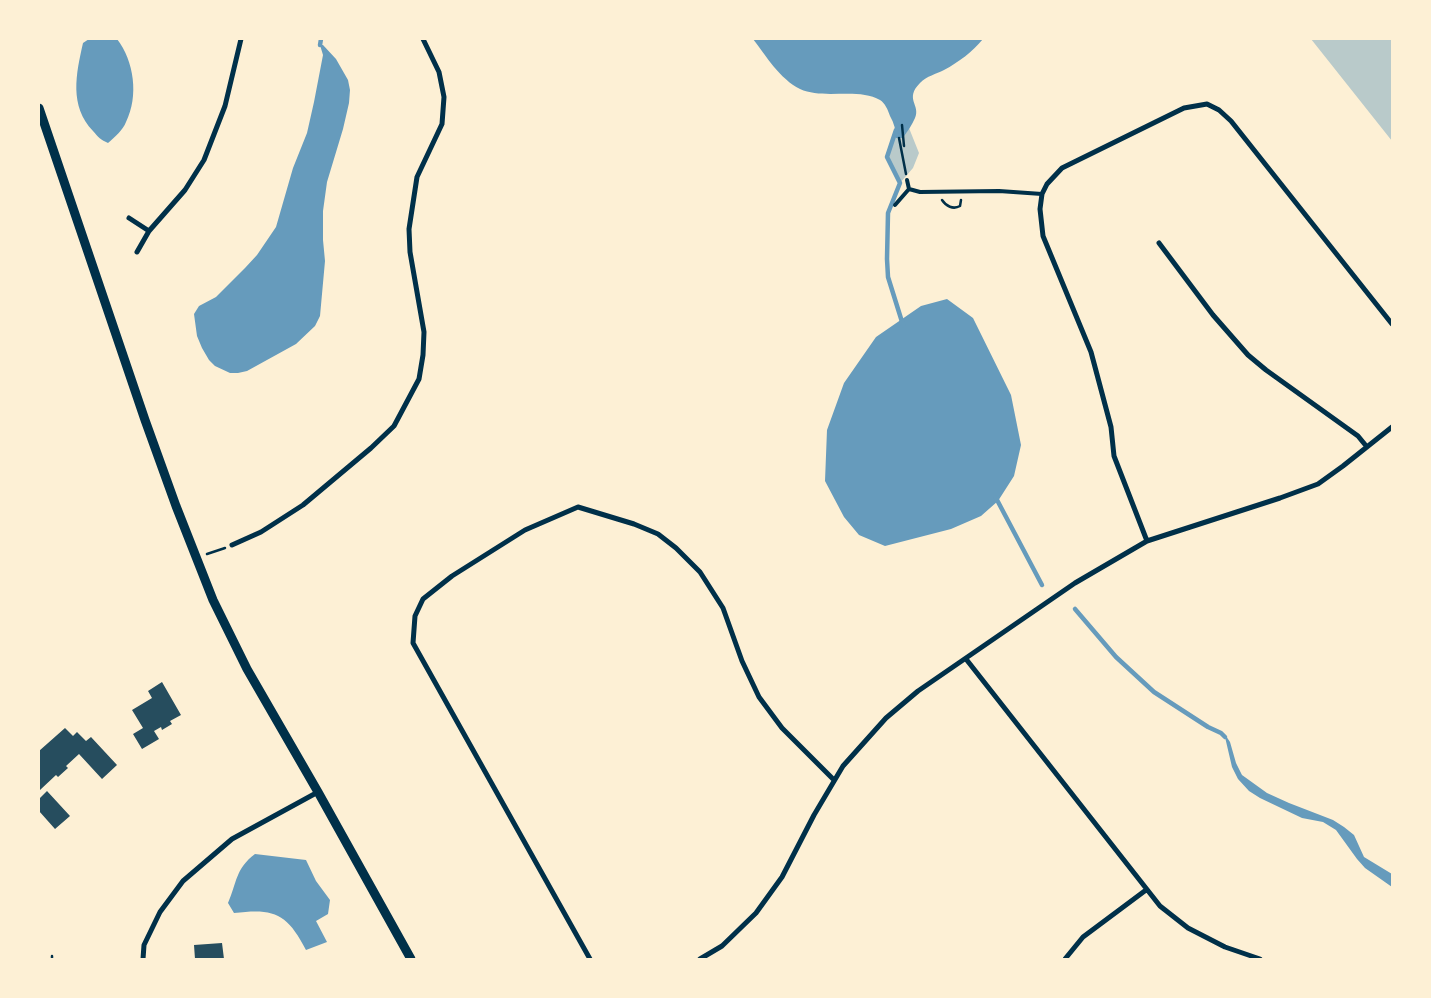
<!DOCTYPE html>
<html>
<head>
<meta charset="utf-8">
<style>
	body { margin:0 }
	#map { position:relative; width:1431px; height:998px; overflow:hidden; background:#fdf0d5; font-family:Rubik,sans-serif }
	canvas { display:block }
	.frame { position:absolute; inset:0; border:40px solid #fdf0d5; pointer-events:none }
</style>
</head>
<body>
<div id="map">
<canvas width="1431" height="998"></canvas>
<div class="frame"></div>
</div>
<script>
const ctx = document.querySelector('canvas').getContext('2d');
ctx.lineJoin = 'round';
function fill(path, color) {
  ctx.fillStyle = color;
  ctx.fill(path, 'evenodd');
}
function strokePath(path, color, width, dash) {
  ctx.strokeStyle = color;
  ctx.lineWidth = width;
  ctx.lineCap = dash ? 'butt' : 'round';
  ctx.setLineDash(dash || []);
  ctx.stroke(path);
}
fill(new Path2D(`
	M1311 39H1392V141Z
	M909 128 919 153 913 168 900 183 887 157 896 130 903 138Z`), '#b9caca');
fill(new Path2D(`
	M89 39H117C134 61 139 96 126 122 123 130 115 137 108 143 101 140 98 137 93 131 69 106 76 74 83 43Z
	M753 39H983C972 52 959 62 944 70 936 74 927 76 920 83 904 99 921 105 915 118 912 125 907 132 903 138H896C896 130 894 123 890 116 888 110 885 103 880 100 858 87 824 100 800 89 780 79 766 56 753 39Z
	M320 45H323L336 59 348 80 350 90 349 103 343 129 327 182 323 211V240L325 261 320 316 315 326 296 344 247 371 238 373H230L215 366 209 360 202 348 197 336 194 314 199 306 216 297 245 268 257 255 276 227 293 168 307 133 314 102 323 55Z
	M947 299 973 318 1011 395 1021 445 1014 476 998 501 981 516 951 529 885 546 859 535 844 517 825 481 827 430 844 383 876 337 921 306Z
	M1226 736 1230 742 1236 763 1242 775 1267 793 1289 803 1333 820 1344 827 1354 835 1364 857 1392 874V887L1365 868 1357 859 1336 830 1323 822 1302 818 1260 798 1249 791 1238 779 1232 767 1225 737Z
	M255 854 306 860 316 881 330 900 328 914 316 921 327 942 306 950C287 913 274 908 234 913L228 903C237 883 235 869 255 854Z`), '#669bbc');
strokePath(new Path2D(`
	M320 45 321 39
	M896 130 887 157 900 183 888 213 887 259 888 277 903 325
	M996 498 1042 585
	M1075 609 1116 657 1154 692 1208 727 1221 733 1225 737`), '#669bbc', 4.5);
fill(new Path2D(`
	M162 682 181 715 170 721 172 724 162 730 161 727 154 731 159 739 142 749 133 734 143 728 132 710 152 698 148 691Z
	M65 728 73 736 77 732 86 741 91 737 117 765 102 779 79 754 66 766 68 768 58 777 56 775 40 790 39 751Z
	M47 791 70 816 55 829 39 811V799Z
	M222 943 224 959H195L194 945Z`), '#264d5e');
strokePath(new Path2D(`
	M902 125 904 146
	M899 138 906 174
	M942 200C946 206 953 210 960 206L961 200
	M207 554 225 548
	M52 959V956`), '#003049', 2.5);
strokePath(new Path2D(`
	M907 180 909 189 920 192 999 191 1042 194
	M895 205 909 189`), '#003049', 4);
strokePath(new Path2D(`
	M129 218 149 231
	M1159 243 1213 315 1248 355 1266 370 1358 436 1367 447
	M137 252 149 231 185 190 204 160 225 106 241 39
	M1147 541 1114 456 1111 427 1091 352 1043 236 1040 209 1042 194 1047 184 1062 168 1184 108 1207 104 1219 110 1231 121 1392 324
	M232 545 261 532 303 505 371 448 394 426 419 379 423 355 424 332 410 252 409 229 417 177 442 124 444 97 439 72 423 39
	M966 659 1160 906 1188 928 1225 947 1260 959
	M143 959 144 945 160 912 183 881 232 839 318 792
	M590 959 413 643 415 616 423 599 452 576 525 530 578 507 634 524 658 534 676 548 700 572 723 608 742 661 759 697 782 728 834 780
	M700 959 722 946 756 913 782 877 814 815 843 766 886 718 918 691 1075 583 1147 541 1280 498 1318 484 1343 466 1392 427
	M1065 959 1083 937 1146 890`), '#003049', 5);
strokePath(new Path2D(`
	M39 108 145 420 176 506 213 600 247 669 318 792 411 959`), '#003049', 9);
</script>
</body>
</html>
